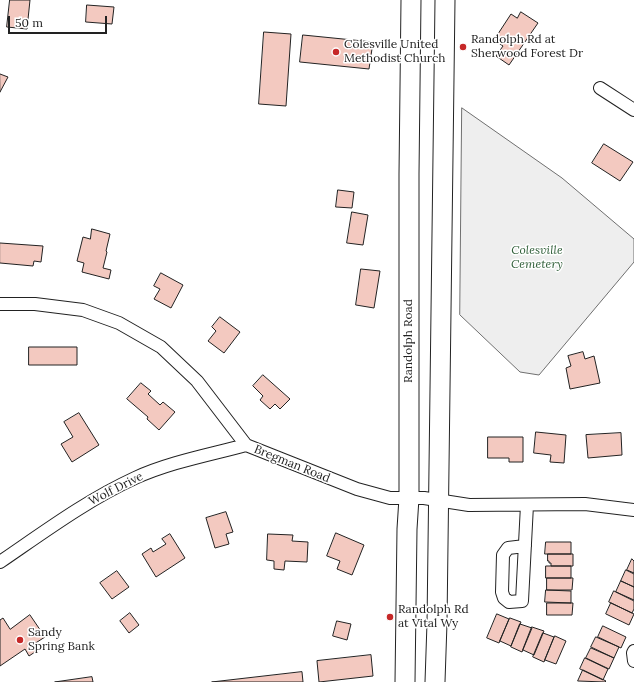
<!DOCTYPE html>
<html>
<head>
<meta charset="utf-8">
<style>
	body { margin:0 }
	#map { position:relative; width:634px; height:682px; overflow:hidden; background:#fff; font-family:Lora,serif }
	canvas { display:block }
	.scale { position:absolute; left:8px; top:16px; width:99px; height:18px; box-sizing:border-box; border:2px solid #222; border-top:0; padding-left:5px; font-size:12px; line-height:14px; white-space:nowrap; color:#222; -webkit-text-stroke:3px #fff; paint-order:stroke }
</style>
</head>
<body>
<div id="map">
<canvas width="634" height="682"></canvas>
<div class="scale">50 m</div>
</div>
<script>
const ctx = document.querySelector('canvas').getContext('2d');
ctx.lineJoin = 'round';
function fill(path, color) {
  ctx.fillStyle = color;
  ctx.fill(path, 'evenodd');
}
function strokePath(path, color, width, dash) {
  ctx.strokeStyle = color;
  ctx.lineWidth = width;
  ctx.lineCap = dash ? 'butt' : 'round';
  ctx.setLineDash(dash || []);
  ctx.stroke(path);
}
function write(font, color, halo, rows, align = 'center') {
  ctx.font = font + ' Lora,serif';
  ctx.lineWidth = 3;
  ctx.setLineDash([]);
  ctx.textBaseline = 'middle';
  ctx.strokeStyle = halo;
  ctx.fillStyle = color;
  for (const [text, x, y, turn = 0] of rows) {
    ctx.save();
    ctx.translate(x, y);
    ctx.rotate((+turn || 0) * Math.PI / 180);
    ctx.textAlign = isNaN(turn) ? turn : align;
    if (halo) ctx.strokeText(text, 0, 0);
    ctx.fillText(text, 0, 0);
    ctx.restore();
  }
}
const green = new Path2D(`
	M462 108 562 178 634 239V262L539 375 520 372 460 315Z`);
fill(green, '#eee');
strokePath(green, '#6f6f6f', 1);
const building = new Path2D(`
	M10 0H30L27 29 7 27Z
	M87 5 114 7 112 24 86 22Z
	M521 12 538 23 509 65 496 56 503 46 494 40 511 14 517 18Z
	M264 32 291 34 286 106 259 104Z
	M303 35 373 42 369 69 300 62Z
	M0 74 8 77 0 92Z
	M604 144 633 162 620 181 592 163Z
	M338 190 354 192 352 208 336 207Z
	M352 212 368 215 363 245 347 243Z
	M92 229 110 234 106 251 107 252 103 268 111 270 109 279 82 272 84 263 77 261 83 237 90 239Z
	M0 243 43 246 41 262 34 261 33 266 0 263Z
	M361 269 380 271 374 308 356 305Z
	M161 273 183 285 171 308 154 299 160 289 154 286Z
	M220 317 240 332 224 353 208 341 216 331 212 327Z
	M29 347H77V365H29Z
	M583 352 585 359 594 356 600 383 570 389 566 368 571 366 568 356Z
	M263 375 290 399 280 409 275 404 270 409 260 400 263 396 253 386Z
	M141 383 151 391 148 394 160 405 163 402 175 412 159 430 147 419 148 417 127 399Z
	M79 413 99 445 72 462 61 444 73 437 64 422Z
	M536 432 566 435 564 463 550 462 551 455 534 453Z
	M621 433 622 455 588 458 586 435Z
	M488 437H523V462H509V458H488Z
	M226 512 233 532 226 534 229 544 215 548 206 518Z
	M336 533 364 545 352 575 337 569 340 561 327 556Z
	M170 534 185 558 156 577 142 554 151 548 153 552 166 544 162 539Z
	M268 534 293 535 292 541 308 542 307 562 285 561 284 570 274 569V561L267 560Z
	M546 542H571V554H545Z
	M548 554H573V566H551V563H549V561H548Z
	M632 559 634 561V573L627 570Z
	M546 566H571V578H546Z
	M626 570 634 574V587L621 581Z
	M117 571 129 587 112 599 100 583Z
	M547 578H573L572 590H547Z
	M621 581 634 587V600L616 592Z
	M546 590 571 591V603L545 602Z
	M614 591 634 601V609L632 613 609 602Z
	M547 603H573L572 615H547Z
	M611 603 634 614 629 625 606 614Z
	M130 613 139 625 129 633 120 621Z
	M497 614 509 619 499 643 487 638Z
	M30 615 45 637 34 644 38 650 29 656 25 649 0 666V620L3 618 10 629Z
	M510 618 521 622 511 646 500 641Z
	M337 621 351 624 347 640 333 636Z
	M520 624 532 628 522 652 511 647Z
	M603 626 626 637 621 648 598 637Z
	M532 627 544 631 534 655 523 650Z
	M543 633 554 637 544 662 533 657Z
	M555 636 566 641 556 664 545 660Z
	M596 637 619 647 614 658 591 647Z
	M591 648 614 658 609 669 586 658Z
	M371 655 373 676 319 682 317 661Z
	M585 658 608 669 603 680 580 669Z
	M583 670 606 681 605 682 578 681Z
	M302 672 303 682H212Z
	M92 677 93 682H55Z`);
fill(building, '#f3c9c0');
strokePath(building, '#222', 1);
const minor = new Path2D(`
	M600 88 634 110
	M0 304H35L83 310 119 323 161 347 197 381 246 445 357 489 390 498H424L469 505 585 504 634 510
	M525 546 508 548 503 555 502 592 504 598 509 602 522 601 527 505
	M0 562C44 532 87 500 135 478 170 462 209 455 246 445
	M634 651 633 653 634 661`);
const primary = new Path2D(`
	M405 682 407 529 409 498V174L411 0
	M435 682 437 623 445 0`);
strokePath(minor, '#222', 14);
strokePath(primary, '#222', 21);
strokePath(minor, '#fff', 12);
strokePath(primary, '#fff', 19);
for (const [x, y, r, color] of [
	[463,47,4,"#c62828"],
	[336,52,4,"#c62828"],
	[390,617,4,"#c62828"],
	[20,640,4,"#c62828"]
]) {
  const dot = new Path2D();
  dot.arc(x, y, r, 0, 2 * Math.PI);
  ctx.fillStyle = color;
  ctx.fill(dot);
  strokePath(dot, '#fff', 1.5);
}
write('12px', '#222', '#fff', [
	["Randolph Rd at",471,40],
	["Sherwood Forest Dr",471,54],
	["Colesville United",344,45],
	["Methodist Church",344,59],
	["Randolph Rd",398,610],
	["at Vital Wy",398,624],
	["Sandy",28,633],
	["Spring Bank",28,647]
], 'left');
write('italic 12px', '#2f5e38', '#fff', [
	["Colesville",537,251],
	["Cemetery",537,265]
]);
write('12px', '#222', '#fff', [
	["Randolph Road",409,341,-90],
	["Bregman Road",292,464,22],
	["Wolf Drive",116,489,-27]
]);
</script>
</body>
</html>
